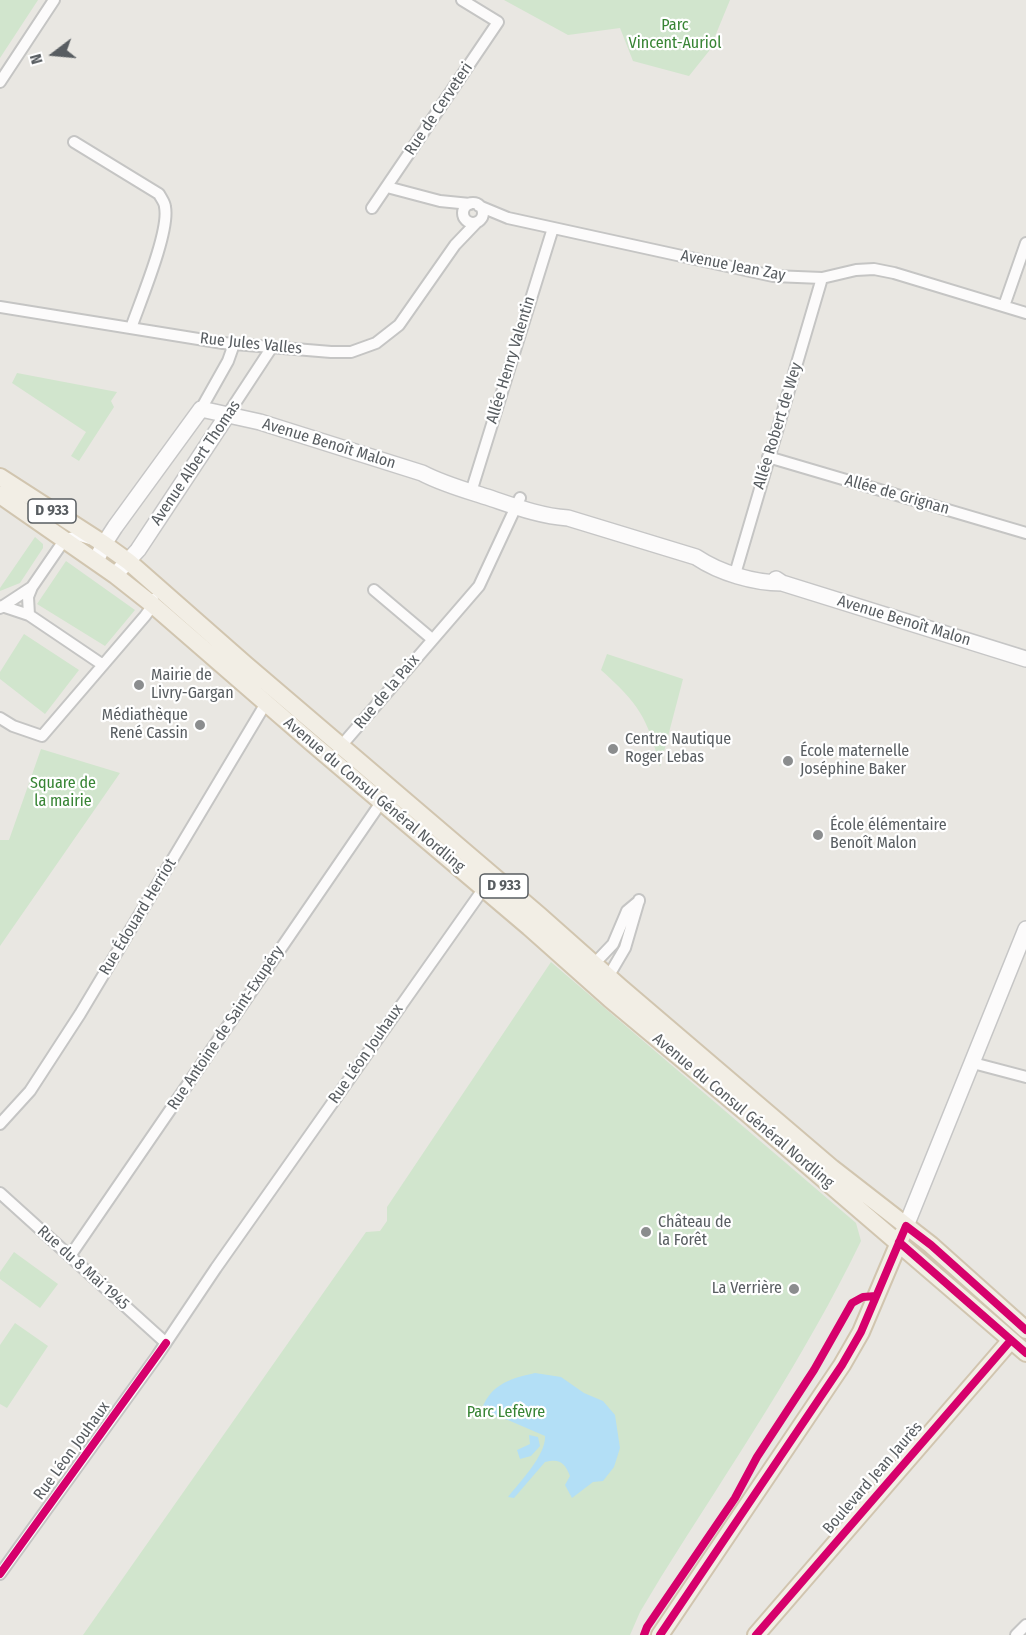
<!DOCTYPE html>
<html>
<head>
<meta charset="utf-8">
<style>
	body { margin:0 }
	#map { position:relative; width:1026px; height:1635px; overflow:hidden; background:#e9e7e2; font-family:"Fira Sans Condensed",sans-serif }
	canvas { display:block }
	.north { position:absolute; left:24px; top:24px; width:60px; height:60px; -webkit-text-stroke:4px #fff; paint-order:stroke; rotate:254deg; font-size:16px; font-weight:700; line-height:24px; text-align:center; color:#585d61 }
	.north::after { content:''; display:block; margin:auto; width:21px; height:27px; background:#585d61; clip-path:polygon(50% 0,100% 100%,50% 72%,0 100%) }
</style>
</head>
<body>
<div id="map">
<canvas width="1026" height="1635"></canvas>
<div class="north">N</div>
</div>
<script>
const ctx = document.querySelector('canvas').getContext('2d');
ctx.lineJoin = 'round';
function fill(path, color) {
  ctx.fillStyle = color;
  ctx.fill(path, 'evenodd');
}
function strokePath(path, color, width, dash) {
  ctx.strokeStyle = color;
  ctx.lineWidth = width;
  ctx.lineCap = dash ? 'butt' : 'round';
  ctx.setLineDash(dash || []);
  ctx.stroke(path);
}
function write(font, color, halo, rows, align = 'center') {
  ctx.font = font + ' "Fira Sans Condensed",sans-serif';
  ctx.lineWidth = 4.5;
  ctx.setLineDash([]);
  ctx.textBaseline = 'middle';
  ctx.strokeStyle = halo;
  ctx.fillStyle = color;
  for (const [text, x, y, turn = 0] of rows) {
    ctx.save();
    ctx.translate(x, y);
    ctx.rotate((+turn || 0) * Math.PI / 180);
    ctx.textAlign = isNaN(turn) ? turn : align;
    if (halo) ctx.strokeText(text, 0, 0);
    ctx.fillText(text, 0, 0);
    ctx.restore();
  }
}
fill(new Path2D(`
	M0 0H38L0 58Z
	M504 0H730L709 51 689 76 633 61 620 28 568 35Z
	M17 373 117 392 111 401 114 407 79 461 71 456 86 432 12 383Z
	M35 537 43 544V548L20 583 0 591V588Z
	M66 561 135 610 105 646 37 604Z
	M24 634 79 670 45 714 0 679V672Z
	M607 654 683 679 660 767C648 718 638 703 601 670Z
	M41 749 120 773 0 946V840H9Z
	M551 962 856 1223 861 1241C804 1359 730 1467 661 1577L640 1612 630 1635H83L366 1232 380 1231 387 1221V1207Z
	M14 1252 58 1284 40 1308 0 1279V1272Z
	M15 1323 48 1346 7 1408 0 1404V1345Z`), '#d1e5cd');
fill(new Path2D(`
	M535 1373 561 1377 584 1393 603 1401 615 1415 620 1448 614 1467 603 1481 593 1482 572 1498 565 1485 570 1476C565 1463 560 1458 545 1462L514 1498 508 1497C520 1482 546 1455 545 1436L501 1417 483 1416 480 1414C489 1385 508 1379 535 1373Z
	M529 1435 538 1437 540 1446 531 1456 520 1459 517 1450 530 1444Z`), '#b3dff6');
const street = new Path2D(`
	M0 82 54 0
	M74 142 159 194C161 198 165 203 165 207 170 231 140 302 131 328
	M387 187 440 201 470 204
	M463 213a10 10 0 1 1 20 0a10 10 0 1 1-20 0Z
	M479 206 508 218 773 276 822 278 856 270 874 269 894 273 1026 313
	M372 208 498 22 462 0
	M1004 306 1026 243
	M0 307 223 343 331 352H351L376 343 399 325 455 245 477 222
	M201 409 228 361 234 344
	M228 414 272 347
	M768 457 1026 533
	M471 492 553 228
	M90 539 80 536 65 539 32 587 28 597 29 615 103 665
	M735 574 822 278
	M374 590 432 639
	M2 606 29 615
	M0 608 32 587
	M0 718 13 726 42 736 145 616 153 605V599
	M341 746 479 586 520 498
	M594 964 613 944 627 911 639 901
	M608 977 625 948 639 900
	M973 1063 1026 1077
	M0 1124 30 1091 80 1014 266 703
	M0 1193 166 1343
	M70 1256 382 801
	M0 1574 157 1356 216 1268 484 888
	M1016 1635 1026 1625`);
const secondary = new Path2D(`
	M96 561 104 544 115 527 201 409 260 422 422 473C443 484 465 490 487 497 514 506 539 516 568 518L696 557C720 573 754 583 782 583
	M115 575 138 550 228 414
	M776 579 782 583 1026 659
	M906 1226 1026 929`);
const primary = new Path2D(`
	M0 477 104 544 129 562 245 664 539 915 620 987 832 1168 931 1245 1026 1330
	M0 495 115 575 153 605 312 743 529 927 610 999 748 1114 1026 1353
	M660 1635 842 1365 861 1332 903 1233
	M756 1635 1011 1340`);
strokePath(street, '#c5c5c4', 14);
strokePath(secondary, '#c6c6c6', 18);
strokePath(primary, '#d1c5af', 20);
strokePath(street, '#fcfbfb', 10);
strokePath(secondary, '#fcfbfb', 15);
strokePath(primary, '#f2eee5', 16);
strokePath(new Path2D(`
	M899 1242 1026 1353
	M0 1574 166 1343
	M644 1635 647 1627 735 1498 757 1457 814 1370 852 1303 863 1297 876 1296
	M660 1635 842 1365 861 1332 906 1226 931 1245 1026 1330
	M756 1635 1011 1340`), '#d6006c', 8);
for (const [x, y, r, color] of [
	[139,685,6,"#8b8d8e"],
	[200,725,6,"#8b8d8e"],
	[613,749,6,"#8b8d8e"],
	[788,761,6,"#8b8d8e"],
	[818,835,6,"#8b8d8e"],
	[646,1232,6,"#8b8d8e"],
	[794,1289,6,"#8b8d8e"]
]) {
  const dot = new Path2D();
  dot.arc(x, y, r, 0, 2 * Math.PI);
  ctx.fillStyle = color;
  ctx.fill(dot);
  strokePath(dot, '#fff', 2);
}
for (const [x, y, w] of [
	[52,511,48],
	[504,886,48]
]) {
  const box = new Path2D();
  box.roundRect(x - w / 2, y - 12, w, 24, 4.5);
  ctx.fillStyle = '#fff';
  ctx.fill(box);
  strokePath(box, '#585d61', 1.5);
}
write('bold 15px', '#585d61', null, [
	["D 933",52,511],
	["D 933",504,886]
]);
write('16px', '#378434', '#fff', [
	["Parc",675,26],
	["Vincent-Auriol",675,44],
	["Square de",63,784],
	["la mairie",63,802],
	["Parc Lefèvre",506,1413]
]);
write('16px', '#585d61', '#fff', [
	["Rue de Cerveteri",439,109,-56],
	["Avenue Jean Zay",733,266,11],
	["Rue Jules Valles",251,344,6],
	["Allée Henry Valentin",511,360,-73],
	["Allée Robert de Wey",778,426,-73],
	["Avenue Benoît Malon",329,444,17],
	["Avenue Albert Thomas",196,463,-56],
	["Allée de Grignan",897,495,16],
	["Avenue Benoît Malon",904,621,17],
	["Rue de la Paix",387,692,-50],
	["Avenue du Consul Général Nordling",374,795,40],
	["Rue Édouard Herriot",138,917,-59],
	["Rue Antoine de Saint-Exupéry",226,1028,-56],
	["Rue Léon Jouhaux",366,1054,-55],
	["Avenue du Consul Général Nordling",743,1111,40],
	["Rue du 8 Mai 1945",83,1268,42],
	["Rue Léon Jouhaux",72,1451,-54],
	["Boulevard Jean Jaurès",873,1478,-49]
]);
write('16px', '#585d61', '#fff', [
	["Mairie de",151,676],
	["Livry-Gargan",151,694],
	["Médiathèque",188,716,"right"],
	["René Cassin",188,734,"right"],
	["Centre Nautique",625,740],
	["Roger Lebas",625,758],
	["École maternelle",800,752],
	["Joséphine Baker",800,770],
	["École élémentaire",830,826],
	["Benoît Malon",830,844],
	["Château de",658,1223],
	["la Forêt",658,1241],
	["La Verrière",782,1289,"right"]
], 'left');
</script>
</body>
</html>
